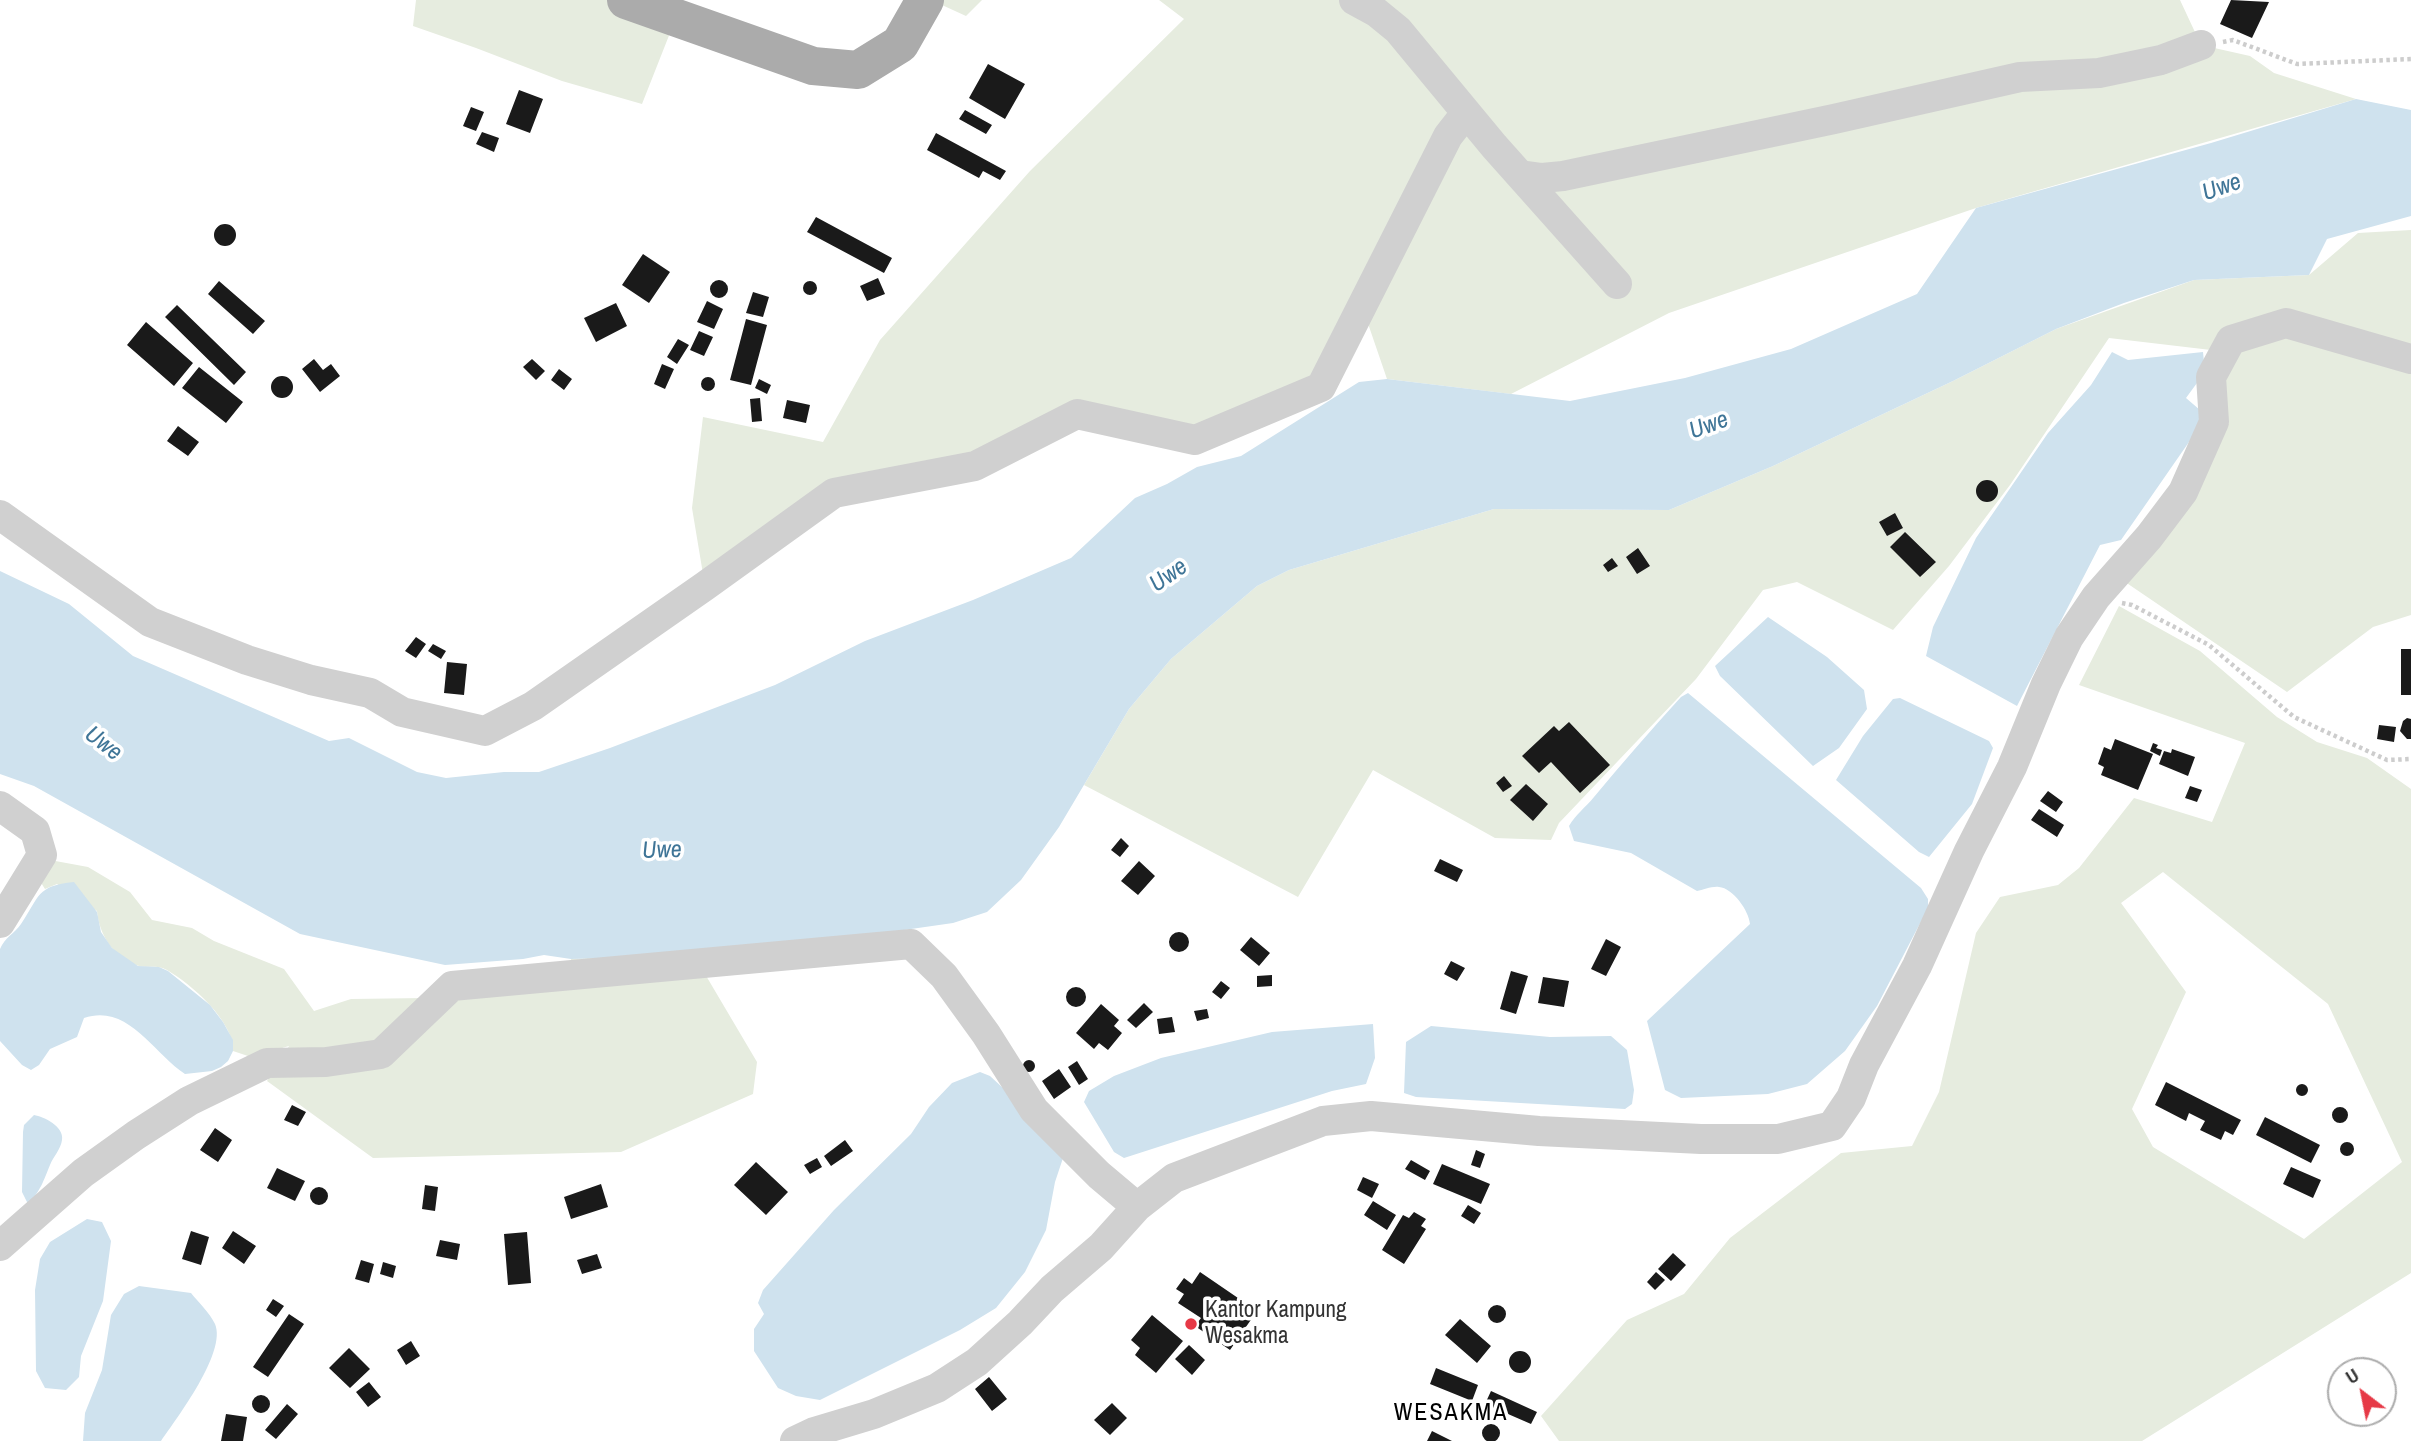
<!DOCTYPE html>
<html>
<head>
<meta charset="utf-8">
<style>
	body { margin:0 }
	#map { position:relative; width:2411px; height:1441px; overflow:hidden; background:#fff; font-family:"Archivo Narrow",sans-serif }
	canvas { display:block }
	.north { position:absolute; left:2327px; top:1357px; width:70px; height:70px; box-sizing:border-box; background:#fff; border:2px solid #adadad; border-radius:50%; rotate:328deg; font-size:19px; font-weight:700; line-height:28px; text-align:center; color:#333 }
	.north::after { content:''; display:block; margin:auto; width:24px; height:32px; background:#e63946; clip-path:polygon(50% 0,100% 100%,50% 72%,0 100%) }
</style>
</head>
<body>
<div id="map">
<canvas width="2411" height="1441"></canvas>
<div class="north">U</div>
</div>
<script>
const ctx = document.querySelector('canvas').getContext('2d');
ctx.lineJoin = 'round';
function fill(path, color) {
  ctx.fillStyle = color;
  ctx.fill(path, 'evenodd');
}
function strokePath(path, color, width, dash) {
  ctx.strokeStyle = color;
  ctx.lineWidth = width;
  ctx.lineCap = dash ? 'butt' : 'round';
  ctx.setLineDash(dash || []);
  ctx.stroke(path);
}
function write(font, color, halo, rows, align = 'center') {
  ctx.font = font + ' "Archivo Narrow",sans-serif';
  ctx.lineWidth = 7;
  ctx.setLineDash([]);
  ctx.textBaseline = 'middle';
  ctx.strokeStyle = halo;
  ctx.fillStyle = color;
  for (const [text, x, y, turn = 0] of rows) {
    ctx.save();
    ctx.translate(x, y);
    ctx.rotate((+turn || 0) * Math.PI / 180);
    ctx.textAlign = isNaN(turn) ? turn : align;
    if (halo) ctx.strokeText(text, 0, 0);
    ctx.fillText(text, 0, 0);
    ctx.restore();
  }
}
fill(new Path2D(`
	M416 0H683L642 104 562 81 476 48 413 26Z
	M931 0H982L966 16Z
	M1159 0H2180L2201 45 2250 56 2274 73 2356 99 1976 208 1669 313 1511 394 1387 379 1363 309 1321 387 1195 440 1077 414 975 466 834 493 705 586 692 508 703 417 823 442 880 340 1030 171 1184 19Z
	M2411 230V615L2373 627 2287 692 2109 571 2229 423 2211 350 2109 338 2010 485 1949 566 1893 630 1797 582 1763 590 1696 679 1559 823 1551 840 1495 838 1373 770 1298 897 1084 785 1129 709 1171 659 1257 586 1289 570 1494 509 1669 510 1773 466 1953 381 2056 329 2194 280 2309 275 2358 233Z
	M2119 606 2200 651 2277 717 2317 742 2367 758 2411 789V1273L2142 1441H1559L1541 1416 1627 1320 1684 1294 1730 1238 1841 1153 1912 1146 1939 1092 1976 933 2000 897 2058 885 2079 868 2134 798 2212 822 2245 743 2079 685ZM2163 872 2328 1004 2402 1162 2304 1239 2153 1147 2132 1109 2186 992 2121 903Z
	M50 860 88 867 130 892 152 920 192 928 214 941 284 969 314 1011 351 999 425 998 573 984 571 959 692 952 757 1062 753 1094 621 1152 373 1158 267 1081 289 1046 251 1057 233 1051C234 1021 191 984 167 970 157 964 146 969 136 965 113 957 99 934 97 911L57 884 45 889 33 870Z`), '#e6ecdf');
fill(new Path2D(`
	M2356 99 2411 110V216L2327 239 2309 275 2194 280 2124 303 2056 329 1953 381 1773 466 1669 510 1494 509 1289 570 1257 586 1171 659 1129 709 1059 827 1021 880 987 912 953 923 848 938 604 958 571 959 544 955 523 959 445 965 300 934 34 786 0 774V571L69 604 133 656 329 741 349 738 417 772 446 778 504 772H539L610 748 775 685 865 641 973 600 1071 558 1135 498 1167 484 1197 467 1241 456 1359 382 1387 379 1570 401 1685 378 1791 349 1917 294 1976 208 2211 143Z
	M2112 352 2128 360 2203 352 2205 372 2186 398 2207 416 2121 540 2100 545 2017 706 1926 656 1933 627 1976 538 2048 433 2091 385Z
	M1768 617 1827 657 1864 690 1867 709 1839 748 1813 766 1720 676 1715 666Z
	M1688 693 1921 888 1928 899V908L1877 1006 1845 1051 1807 1084 1768 1094 1681 1098 1665 1090 1647 1021 1750 924C1749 911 1733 888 1719 887 1712 886 1703 890 1697 891L1631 853 1574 841 1569 826C1576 814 1585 808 1594 797 1622 763 1651 730 1681 697Z
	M1900 698 1989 741 1993 748 1972 804 1929 857 1919 852 1836 780 1863 736 1893 699Z
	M74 882 97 912 101 932 112 948 138 966 159 967 168 971 210 1005 223 1022 233 1040V1051L228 1061 221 1067 212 1071 185 1074C153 1053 128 1003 84 1018L77 1037 50 1049 39 1065 31 1070 22 1065 0 1041V949C5 937 14 934 21 924 40 896 36 886 74 882Z
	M1373 1024 1375 1058 1366 1084 1332 1091 1124 1158 1114 1152 1084 1102 1089 1091 1114 1076 1161 1058 1272 1032Z
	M1431 1026 1550 1037 1611 1036 1627 1050 1634 1090 1632 1104 1625 1109 1416 1097 1404 1093 1406 1042Z
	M980 1072 990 1076 1043 1125 1064 1155 1055 1182 1046 1230 1025 1272 996 1308 960 1330 820 1400 796 1396 778 1388 754 1351V1329L764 1314 758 1303 763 1290 834 1210 911 1134 929 1107 952 1083Z
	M34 1115C44 1117 64 1126 62 1140 61 1149 53 1157 50 1165 43 1182 41 1190 28 1204L22 1192 23 1132 24 1125Z
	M87 1219 102 1222 111 1241 103 1301 81 1356 79 1377 66 1390 45 1388 36 1371 35 1290 40 1259 50 1242Z
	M139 1286 191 1293C198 1302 210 1313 215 1324 227 1352 177 1418 161 1441H83L85 1413 102 1370 111 1315 124 1294Z`), '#cfe2ee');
fill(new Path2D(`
	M2231 0 2269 2 2252 38 2220 24Z
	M988 64 1025 84 1005 119 969 98Z
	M519 90 543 99 530 133 506 124Z
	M471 107 484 112 476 131 463 126Z
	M965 110 992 125 986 134 959 119Z
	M482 132 499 138 494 152 476 144Z
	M936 133 1006 171 1000 180 983 171 979 178 927 150Z
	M816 217 892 258 884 273 807 232Z
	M214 235a11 11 0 1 1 22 0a11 11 0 1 1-22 0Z
	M643 254 670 272 649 303 622 285Z
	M878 278 885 294 867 301 860 286Z
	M710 289a9 9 0 1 1 18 0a9 9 0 1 1-18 0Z
	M219 281 265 321 253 334 208 294Z
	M803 288a7 7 0 1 1 14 0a7 7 0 1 1-14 0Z
	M753 292 769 297 763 317 746 313Z
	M707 301 723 309 714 329 697 322Z
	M616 303 627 326 596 342 584 318Z
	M177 305 246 372 234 385 165 317Z
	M746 319 767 325 751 385 730 380Z
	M146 322 193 363 174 386 127 345Z
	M699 331 713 337 704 356 690 350Z
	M678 339 689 345 677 364 667 357Z
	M314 359 323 370 331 364 340 376 320 392 302 369Z
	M532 359 545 371 536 380 523 367Z
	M662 364 674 369 665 389 654 384Z
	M199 367 243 402 226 423 182 388Z
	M559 369 572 379 564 390 551 380Z
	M271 387a11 11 0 1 1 22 0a11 11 0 1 1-22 0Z
	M701 384a7 7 0 1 1 14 0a7 7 0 1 1-14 0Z
	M759 379 771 385 767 394 755 388Z
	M760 398 762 421 752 422 750 399Z
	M787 400 810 405 806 423 783 418Z
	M178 426 199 442 188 456 167 441Z
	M1976 491a11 11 0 1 1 22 0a11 11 0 1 1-22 0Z
	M1895 513 1903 528 1887 536 1879 522Z
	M1905 532 1936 562 1920 577 1890 547Z
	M1638 548 1650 566 1637 574 1626 557Z
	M1612 558 1618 566 1608 572 1603 565Z
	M416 637 426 644 416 658 405 651Z
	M433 644 446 651 441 659 428 651Z
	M2401 649H2411V695H2401Z
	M447 662 467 664 464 695 444 693Z
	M2407 718 2411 719V739H2407L2400 731 2403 721Z
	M1569 722 1610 765 1580 793 1551 762 1539 773 1522 756 1554 726 1559 731Z
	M2379 725 2396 727 2394 742 2377 739Z
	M2115 739 2153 754 2138 790 2101 775 2104 767 2098 764 2104 747 2111 750Z
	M2153 743 2158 745 2156 748 2162 750 2160 756 2150 751Z
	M2172 749 2195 757 2188 776 2159 764 2164 751 2171 753Z
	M1504 776 1512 786 1503 792 1496 783Z
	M1526 784 1548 804 1533 821 1510 800Z
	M2190 786 2202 790 2197 802 2185 798Z
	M2048 791 2063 802 2056 812 2040 801Z
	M2039 809 2064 825 2057 837 2031 820Z
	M1121 838 1129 846 1120 857 1111 850Z
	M1440 859 1463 870 1457 882 1434 871Z
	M1139 861 1155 876 1138 895 1121 881Z
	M1169 942a10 10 0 1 1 20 0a10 10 0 1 1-20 0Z
	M1251 937 1270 953 1259 966 1240 950Z
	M1606 939 1621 947 1606 976 1591 969Z
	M1451 961 1465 968 1457 981 1444 974Z
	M1511 971 1528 976 1516 1014 1500 1009Z
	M1272 975V986L1257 987V976Z
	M1543 977 1569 981 1564 1007 1538 1003Z
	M1221 981 1230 988 1221 999 1212 992Z
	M1066 997a10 10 0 1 1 20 0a10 10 0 1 1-20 0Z
	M1144 1003 1153 1012 1136 1028 1127 1020Z
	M1101 1004 1119 1020 1114 1026 1122 1033 1108 1050 1099 1043 1094 1049 1076 1033Z
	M1207 1009 1209 1018 1197 1021 1194 1011Z
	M1172 1017 1175 1032 1159 1034 1157 1019Z
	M1023 1066a6 6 0 1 1 12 0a6 6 0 1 1-12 0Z
	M1077 1061 1088 1079 1079 1085 1068 1067Z
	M1059 1069 1071 1087 1054 1099 1042 1081Z
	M2166 1082 2241 1120 2233 1135 2225 1131 2221 1140 2200 1130 2205 1121 2189 1113 2186 1121 2155 1105Z
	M2296 1090a6 6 0 1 1 12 0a6 6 0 1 1-12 0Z
	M292 1105 306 1112 298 1126 284 1120Z
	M2332 1115a8 8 0 1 1 16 0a8 8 0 1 1-16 0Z
	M2265 1117 2320 1145 2311 1163 2256 1135Z
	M215 1128 232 1140 218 1162 200 1150Z
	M845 1140 853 1151 831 1166 824 1156Z
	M2340 1149a7 7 0 1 1 14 0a7 7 0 1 1-14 0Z
	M1476 1150 1485 1154 1480 1168 1471 1165Z
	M817 1158 822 1167 810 1174 804 1165Z
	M1411 1160 1430 1171 1425 1180 1405 1169Z
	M756 1162 788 1192 766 1215 734 1185Z
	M1442 1164 1490 1184 1481 1204 1433 1184Z
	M2291 1167 2321 1180 2313 1198 2283 1184Z
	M277 1168 305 1181 295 1201 267 1188Z
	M1363 1177 1379 1184 1372 1198 1357 1190Z
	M601 1184 608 1207 571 1219 564 1197Z
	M425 1185 438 1187 435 1211 422 1209Z
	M310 1196a9 9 0 1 1 18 0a9 9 0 1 1-18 0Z
	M1373 1201 1396 1215 1387 1230 1364 1215Z
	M1468 1205 1481 1213 1474 1224 1461 1216Z
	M1414 1212 1426 1219 1421 1226 1426 1229 1404 1264 1382 1250 1403 1215 1409 1218Z
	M191 1231 209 1237 201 1265 182 1259Z
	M233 1231 256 1246 244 1264 222 1248Z
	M527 1232 531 1283 508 1285 504 1234Z
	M440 1240 460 1244 457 1260 436 1256Z
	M1673 1253 1686 1265 1671 1281 1658 1269Z
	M597 1254 602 1268 582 1274 577 1260Z
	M361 1260 374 1264 369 1283 355 1279Z
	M383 1262 396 1266 393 1278 380 1274Z
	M1200 1272 1257 1311 1230 1350 1195 1326 1201 1318 1178 1303 1184 1294 1176 1289 1184 1278 1192 1284Z
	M1656 1272 1665 1280 1655 1290 1647 1282Z
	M273 1299 284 1306 276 1317 266 1310Z
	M1488 1314a9 9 0 1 1 18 0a9 9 0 1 1-18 0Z
	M289 1314 304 1324 268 1377 253 1367Z
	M1152 1315 1183 1341 1156 1373 1135 1355 1140 1348 1131 1340Z
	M1460 1319 1491 1346 1477 1363 1445 1335Z
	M411 1341 420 1356 406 1365 397 1350Z
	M1189 1345 1205 1360 1192 1375 1175 1359Z
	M349 1348 370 1369 350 1388 329 1368Z
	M1509 1362a11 11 0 1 1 22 0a11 11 0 1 1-22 0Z
	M1436 1368 1478 1385 1472 1401 1430 1384Z
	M989 1377 1007 1399 992 1411 975 1389Z
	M369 1382 381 1397 368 1407 356 1392Z
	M1491 1391 1537 1412 1531 1424 1485 1404Z
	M252 1404a9 9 0 1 1 18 0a9 9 0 1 1-18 0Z
	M1112 1403 1127 1418 1110 1435 1094 1420Z
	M287 1404 298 1414 276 1439 265 1430Z
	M1417 1416a7 7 0 1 1 14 0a7 7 0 1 1-14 0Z
	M226 1414 247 1417 243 1441H221Z
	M1482 1433a9 9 0 1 1 18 0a9 9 0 1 1-18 0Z
	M1432 1431 1452 1441H1427Z`), '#1a1a1a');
strokePath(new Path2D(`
	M2223 42 2233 40 2297 64 2411 59
	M2122 603 2132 605 2209 645 2294 717 2387 760 2411 759`), '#cdcdcd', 4.5, [3.5, 3.5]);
strokePath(new Path2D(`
	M1354 0 1376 12 1398 30 1494 146 1617 284
	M1520 175 1542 178 1563 176 1834 119 2020 77 2099 73 2161 60 2201 45
	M0 515 150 622 247 660 311 680 370 693 402 712 485 731 533 706 705 586 834 493 975 466 1077 414 1195 440 1321 387 1448 136 1466 113
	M0 806 35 831 42 855 0 923
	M0 1246 83 1173 136 1135 189 1101 267 1063 326 1062 381 1054 452 986 911 944 944 976 986 1034 1034 1110 1099 1175 1137 1207
	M795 1441 814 1432 874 1414 937 1388 977 1362 1020 1323 1052 1289 1101 1247 1137 1207 1174 1178 1323 1121 1371 1116 1539 1131 1701 1139H1778L1832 1126 1851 1098 1864 1065 1917 966 1969 851 2012 767 2046 684 2069 637 2096 597 2149 537 2183 492 2214 422 2211 377 2231 340 2286 323 2411 359`), '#d0d0d0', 30);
strokePath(new Path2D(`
	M626 0 813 66 858 70 900 44 925 0`), '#ababab', 38);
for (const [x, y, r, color] of [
	[1191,1324,7,"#e63946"]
]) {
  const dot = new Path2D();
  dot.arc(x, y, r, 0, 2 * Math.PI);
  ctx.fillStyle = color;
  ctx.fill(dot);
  strokePath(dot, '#fff', 2.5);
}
write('23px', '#333', '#fff', [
	["Kantor Kampung",1205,1311],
	["Wesakma",1205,1337]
], 'left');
write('italic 24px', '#3f7597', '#fff', [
	["Uwe",2222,188,-19],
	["Uwe",1709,426,-20],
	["Uwe",1169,576,-35],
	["Uwe",103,744,38],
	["Uwe",662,851,-2]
]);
ctx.letterSpacing = '2px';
write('24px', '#000', '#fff', [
	["WESAKMA",1451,1414]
]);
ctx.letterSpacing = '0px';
</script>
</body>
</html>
